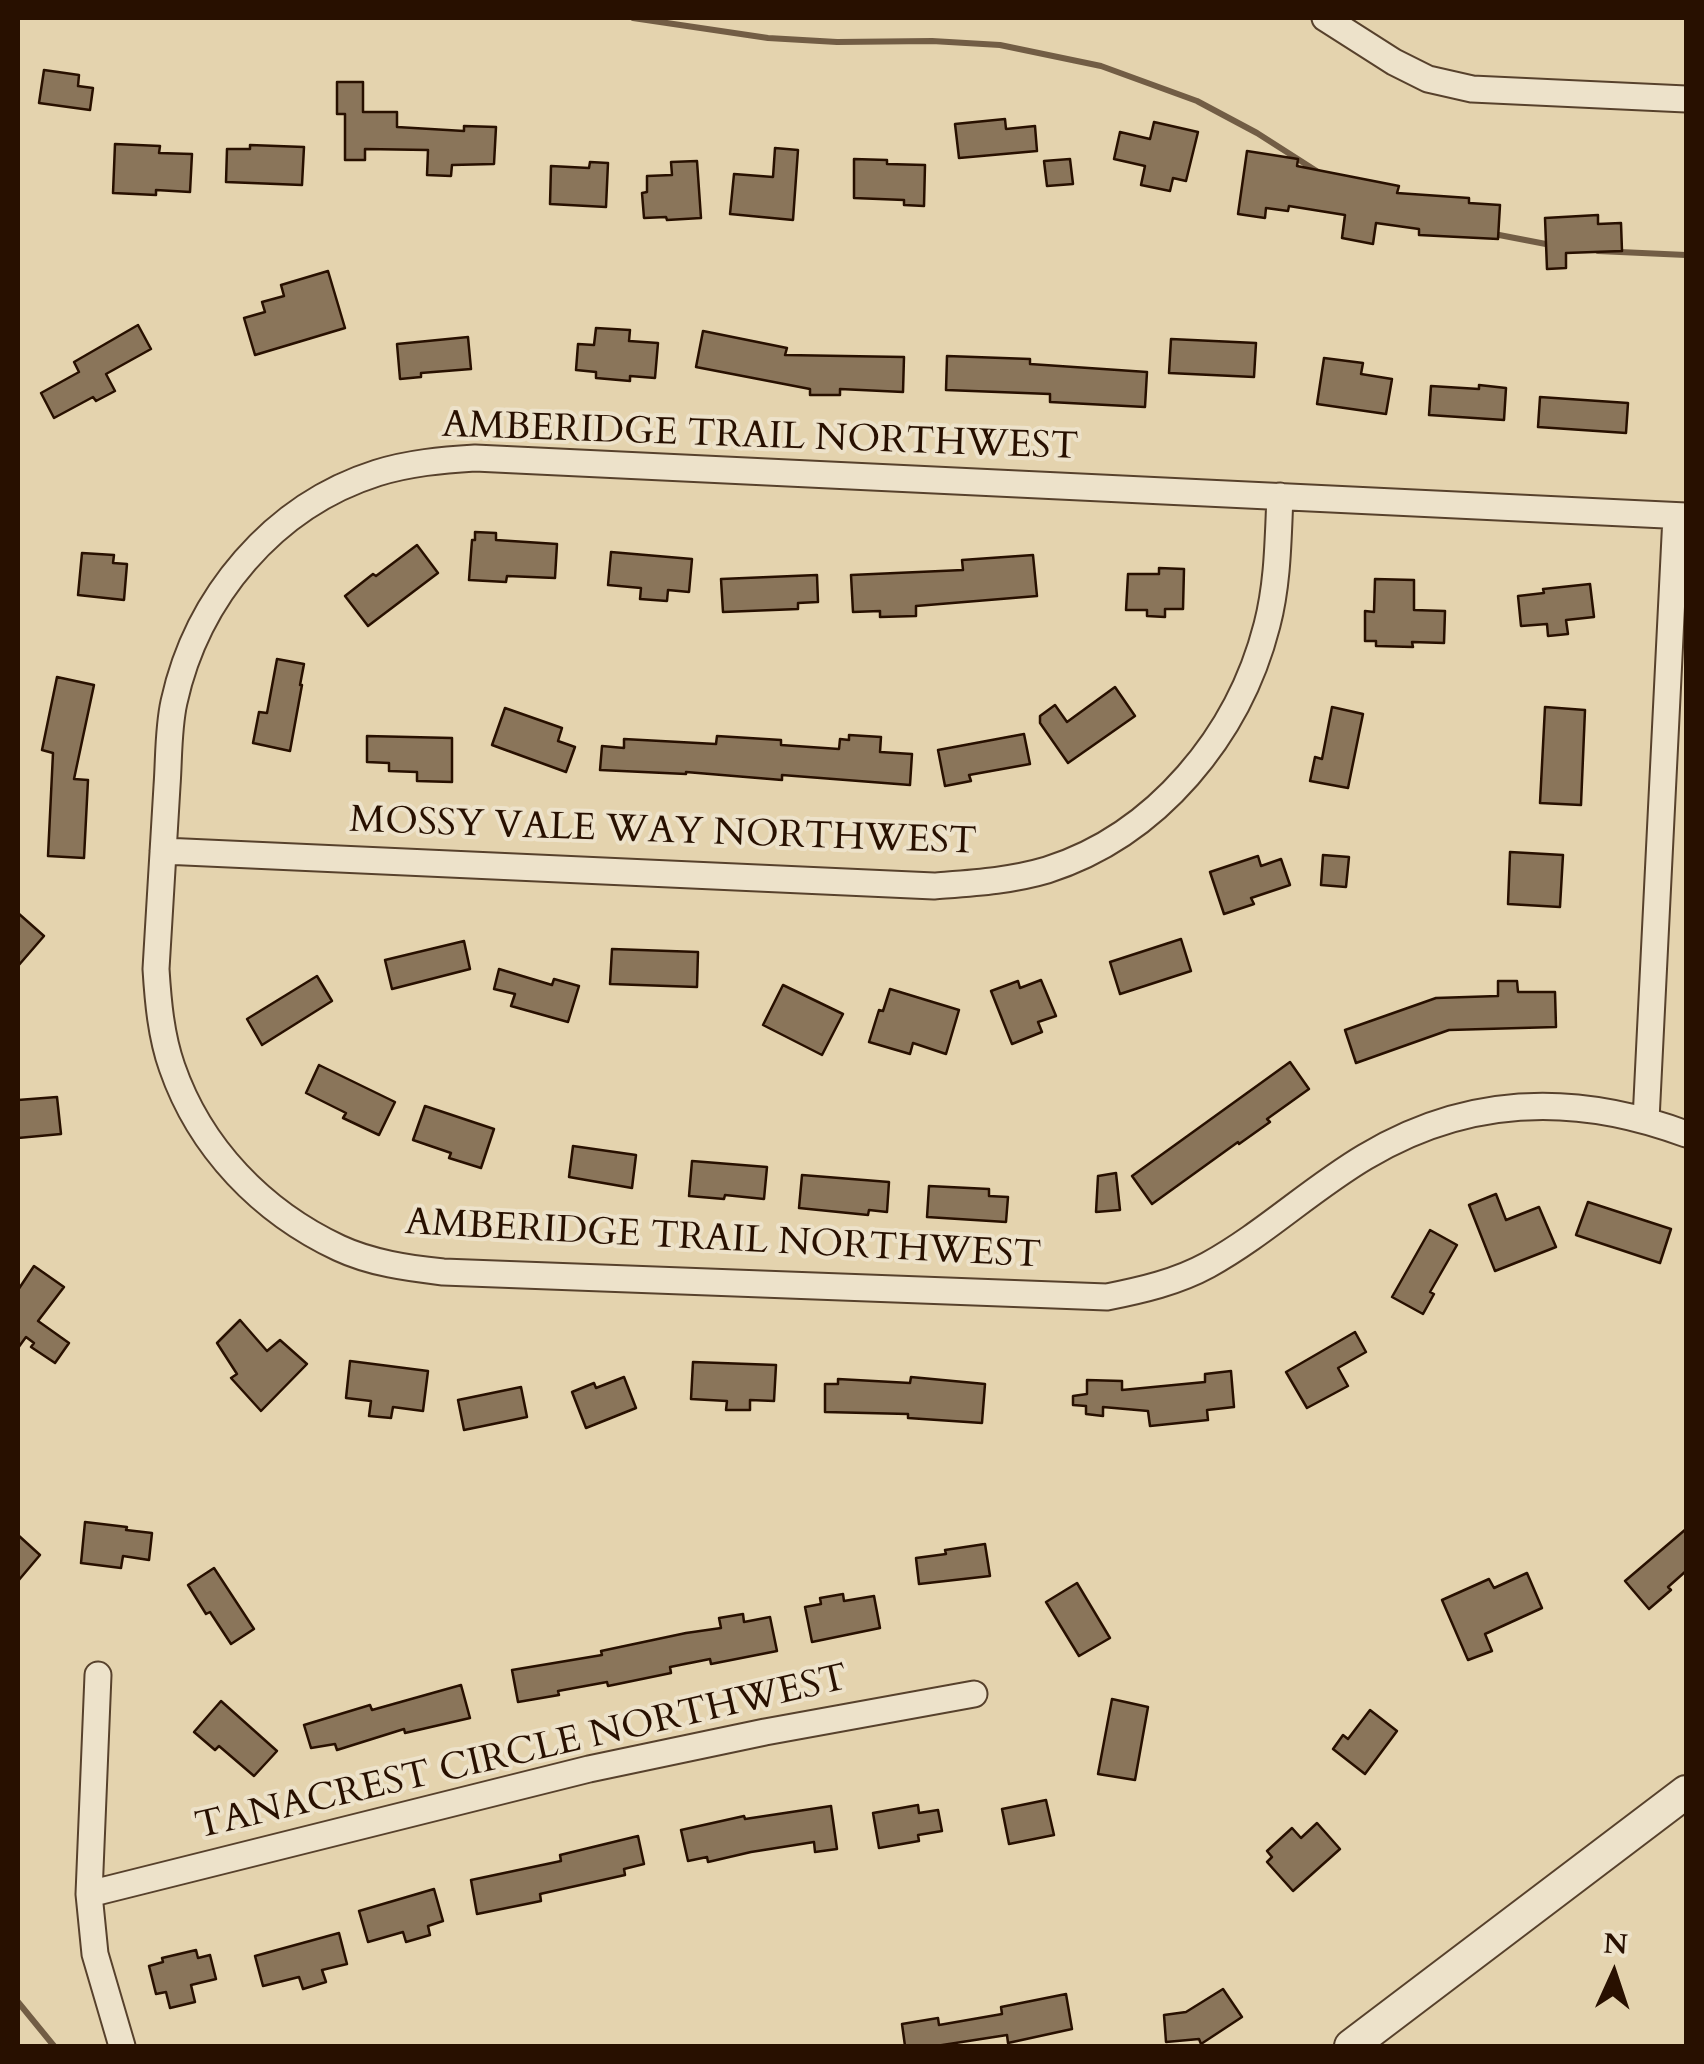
<!DOCTYPE html>
<html>
<head>
<meta charset="utf-8">
<style>
	body { margin:0 }
	#map { position:relative; width:1704px; height:2064px; overflow:hidden; background:#e4d3ae; font-family:Cardo,serif }
	canvas { display:block }
	.frame { position:absolute; inset:0; border:20px solid #281000; pointer-events:none }
	.north { position:absolute; left:1564px; top:1924px; width:100px; height:100px; -webkit-text-stroke:8px #ede2ca; paint-order:stroke; rotate:3deg; font-size:28px; font-weight:700; line-height:40px; text-align:center; color:#281000 }
	.north::after { content:''; display:block; margin:auto; width:35px; height:45px; background:#281000; clip-path:polygon(50% 0,100% 100%,50% 72%,0 100%) }
</style>
</head>
<body>
<div id="map">
<canvas width="1704" height="2064"></canvas>
<div class="frame"></div>
<div class="north">N</div>
</div>
<script>
const ctx = document.querySelector('canvas').getContext('2d');
ctx.lineJoin = 'round';
function strokePath(path, color, width, dash) {
  ctx.strokeStyle = color;
  ctx.lineWidth = width;
  ctx.lineCap = dash ? 'butt' : 'round';
  ctx.setLineDash(dash || []);
  ctx.stroke(path);
}
function fill(path, color) {
  ctx.fillStyle = color;
  ctx.fill(path, 'evenodd');
}
function write(font, color, halo, rows, align = 'center') {
  ctx.font = font + ' Cardo,serif';
  ctx.lineWidth = 8;
  ctx.setLineDash([]);
  ctx.textBaseline = 'middle';
  ctx.strokeStyle = halo;
  ctx.fillStyle = color;
  for (const [text, x, y, turn = 0] of rows) {
    ctx.save();
    ctx.translate(x, y);
    ctx.rotate((+turn || 0) * Math.PI / 180);
    ctx.textAlign = isNaN(turn) ? turn : align;
    if (halo) ctx.strokeText(text, 0, 0);
    ctx.fillText(text, 0, 0);
    ctx.restore();
  }
}
strokePath(new Path2D(`
	M633 18 768 38 837 42 932 41 1000 45 1101 66 1197 101 1257 133 1318 172
	M1494 234 1551 245
	M1598 251 1686 255
	M18 2002 54 2046`), '#725d45', 6);
const building = new Path2D(`
	M44 70 79 75 78 86 93 88 90 110 39 103Z
	M337 82H363V112H397V127L464 131V126L496 127 494 164 452 165 451 176 427 175 428 150 365 149V160H345V114H337Z
	M1005 119 1006 129 1035 126 1037 151 959 158 955 124Z
	M1154 122 1198 132 1186 181 1173 178 1170 191 1141 185 1145 166 1114 159 1120 132 1150 139Z
	M115 144 160 146 159 153 192 154 190 192 156 190V195L113 193Z
	M250 145 304 147 302 185 226 182 227 149H250Z
	M775 148 798 150 793 220 730 214 734 174 773 177Z
	M1247 151 1298 159 1297 166 1399 186 1397 193 1469 198V203L1500 205 1498 239 1419 235V229L1376 223 1373 244 1342 238 1345 215 1289 206 1288 211 1266 208 1265 218 1238 214Z
	M854 159 887 160V164L925 165 924 206 904 205V200L854 198Z
	M1070 159 1073 184 1047 186 1044 161Z
	M697 161 701 218 667 220 666 217 644 218 642 193 647 192V176L672 175 671 162Z
	M590 162 608 163 606 207 550 204 551 166 589 168Z
	M1598 215V224L1621 223 1622 251 1566 253V268L1547 269 1545 218Z
	M328 271 345 328 255 355 244 318 265 312 262 302 284 296 281 285Z
	M138 325 151 349 106 374 115 391 96 401 93 397 54 418 41 393 79 372 74 362Z
	M596 328 630 330 629 341 658 343 655 378 630 376V381L596 378V372L576 370 578 344 594 345Z
	M703 331 787 348 785 355 904 357 903 392 840 389V395H810V389L696 367Z
	M468 337 471 369 421 373V377L400 379 397 344Z
	M1171 339 1256 343 1254 377 1169 373Z
	M947 356 1030 359V364L1147 372 1145 407 1050 402V394L946 390Z
	M1324 358 1363 363 1361 374 1392 379 1386 414 1317 404Z
	M1479 385 1506 388 1504 420 1429 415 1431 386 1479 389Z
	M1540 397 1628 403 1626 433 1538 427Z
	M475 532 496 533V540L557 544 555 578 507 576 506 582 469 580 472 540H475Z
	M417 545 438 573 368 626 345 596 373 574 376 576Z
	M611 552 692 559 689 592 668 590 667 601 640 599 641 588 608 585Z
	M82 553 114 555 113 563 127 564 124 600 78 595Z
	M1033 555 1037 596 916 606V616L880 617V611L853 612 851 575 963 570 962 560Z
	M1159 568 1184 569 1183 609H1165V617L1147 616V610H1126L1128 574H1159Z
	M817 575 818 602 798 603V609L723 612 721 579Z
	M1375 579 1414 580V610L1445 611 1444 643 1412 642 1413 647 1376 646V641H1365V611L1374 612Z
	M1590 584 1594 617 1566 620 1568 634 1548 636 1547 624 1521 626 1518 596 1544 593 1543 589Z
	M277 659 304 664 300 685H302L290 751 253 743 259 712 267 713Z
	M57 677 94 685 74 779 88 780 84 858 48 856 53 753 42 750Z
	M1115 687 1135 716 1068 763 1040 723V716L1055 705 1067 722Z
	M1332 707 1363 714 1348 788 1310 781 1315 757 1322 759Z
	M1545 707 1585 710 1581 805 1540 803Z
	M505 708 562 728 558 741 575 747 566 772 492 745Z
	M1024 734 1030 764 969 775 971 781 945 786 938 750Z
	M849 735 881 737 880 752 912 754 910 785 782 775V780L686 772V774L600 770 602 746 624 748V739L716 744 717 736 781 740V745L839 749 840 739 849 740Z
	M367 736 452 738V782L417 781V772L389 771V763L367 762Z
	M1510 852 1563 855 1560 907 1508 904Z
	M1323 855 1349 857 1346 887 1321 885Z
	M1258 856 1261 866 1281 859 1290 885 1251 898 1254 904 1224 914 1210 872Z
	M18 913 44 936 18 966Z
	M1181 939 1191 971 1120 994 1110 962Z
	M464 941 470 969 392 989 385 960Z
	M612 949 698 952 697 987 610 984Z
	M499 969 552 985 554 979 579 986 568 1022 511 1006 515 994 494 989Z
	M317 976 332 1001 262 1045 247 1019Z
	M1041 980 1056 1016 1038 1022 1042 1032 1012 1044 991 991 1018 981 1020 988Z
	M1498 981H1517L1518 992H1555L1556 1027 1449 1030 1356 1063 1345 1030 1436 998 1498 996Z
	M783 985 843 1014 822 1055 763 1025Z
	M890 989 959 1010 946 1054 913 1043 910 1054 869 1042 879 1010 883 1011Z
	M1290 1062 1309 1089 1267 1119 1270 1122 1239 1144 1238 1142 1152 1204 1132 1176Z
	M319 1065 395 1102 379 1135 343 1118 346 1113 306 1093Z
	M57 1097 61 1134 18 1138V1100Z
	M425 1106 494 1129 481 1168 449 1158 451 1153 413 1140Z
	M573 1146 636 1155 632 1188 569 1177Z
	M692 1161 767 1167 764 1199 725 1195 724 1199 689 1196Z
	M1116 1173 1120 1210 1096 1212 1098 1176Z
	M802 1175 889 1182 887 1212 869 1210 868 1215 799 1208Z
	M929 1186 989 1189V1196L1008 1197 1006 1222 927 1217Z
	M1496 1194 1506 1220 1539 1207 1556 1247 1495 1271 1469 1205Z
	M1588 1202 1671 1229 1660 1263 1576 1235Z
	M1430 1230 1457 1245 1430 1292 1434 1294 1423 1314 1392 1297Z
	M34 1266 64 1287 38 1321 69 1343 55 1363 31 1347 34 1343 26 1337 18 1348V1290Z
	M240 1320 267 1351 280 1340 307 1364 261 1411 231 1378 237 1374 217 1343Z
	M1355 1332 1366 1352 1338 1368 1348 1386 1307 1408 1286 1372Z
	M350 1361 428 1371 423 1411 393 1407 391 1418 369 1416 371 1401 346 1398Z
	M693 1362 776 1365 774 1401 750 1400V1410H726L727 1401 691 1399Z
	M1231 1371 1234 1407 1207 1410 1208 1420 1150 1426 1148 1411 1103 1407V1416L1086 1414V1406L1073 1405V1396L1087 1394V1380L1122 1381V1390L1205 1382V1374Z
	M624 1377 636 1408 586 1428 572 1392 594 1383 596 1388Z
	M911 1377 985 1384 982 1423 908 1418V1414L825 1412V1384H838V1379L910 1383Z
	M521 1387 527 1417 464 1430 458 1400Z
	M85 1522 127 1527 126 1530 152 1533 149 1560 123 1556 121 1568 81 1563Z
	M1686 1529V1571L1668 1587 1671 1590 1649 1609 1625 1581Z
	M18 1535 40 1555 18 1581Z
	M985 1544 990 1576 919 1584 916 1558 946 1554 945 1550Z
	M214 1568 254 1629 231 1644 210 1612 206 1614 188 1585Z
	M1527 1573 1542 1608 1485 1634 1492 1651 1468 1660 1442 1600 1489 1579 1494 1588Z
	M1077 1583 1110 1638 1079 1656 1046 1602Z
	M843 1594 844 1601 874 1596 880 1628 812 1642 805 1607 821 1604 820 1598Z
	M743 1614 744 1622 770 1617 777 1651 711 1664 710 1659 670 1667 671 1673 608 1686 607 1682 558 1691 559 1695 518 1702 512 1670 602 1655 601 1651 686 1633 721 1628 719 1618Z
	M461 1685 470 1718 405 1733 404 1729 337 1750 335 1744 311 1748 304 1725 370 1705 372 1710Z
	M1112 1699 1148 1707 1135 1780 1098 1774Z
	M221 1701 277 1751 254 1776 219 1746 215 1750 194 1732Z
	M1370 1710 1397 1731 1365 1774 1333 1749 1343 1735 1348 1739Z
	M1046 1800 1054 1835 1009 1844 1002 1809Z
	M918 1805 919 1813 938 1810 942 1831 918 1835 919 1841 879 1848 873 1813Z
	M831 1806 837 1849 815 1852 814 1842 751 1852 708 1862 707 1857 688 1861 681 1830 744 1816 745 1819Z
	M1317 1823 1340 1849 1293 1891 1267 1862 1272 1857 1267 1851 1292 1828 1301 1838Z
	M638 1836 644 1864 624 1869 625 1875 540 1894 541 1901 477 1914 471 1880 561 1861 560 1855Z
	M434 1889 443 1921 428 1926 430 1935 406 1942 403 1932 368 1942 359 1911Z
	M339 1933 347 1964 322 1970 326 1982 303 1989 299 1977 263 1986 255 1956Z
	M196 1950 198 1958 210 1955 216 1979 191 1985 195 2002 170 2008 166 1992 156 1994 149 1966 163 1962 162 1958Z
	M1223 1989 1242 2017 1201 2044 1199 2039 1166 2042 1164 2015 1186 2012Z
	M1066 1994 1072 2029 1008 2043 1007 2035 936 2046H905L902 2024 938 2018 939 2025 1002 2014 1001 2007Z`);
fill(building, '#8a755a');
strokePath(building, '#281000', 2.5);
const minor = new Path2D(`
	M1325 18 1394 62 1428 79 1472 89 1686 99
	M1686 516 475 458C442 460 409 463 377 473 273 506 197 597 174 702 168 729 169 759 167 786 163 847 160 908 156 969 158 1001 161 1036 172 1067 200 1148 262 1212 339 1248 371 1263 408 1268 443 1272L1107 1297C1142 1290 1177 1282 1208 1265 1264 1234 1311 1189 1365 1157 1468 1095 1576 1093 1686 1134
	M163 851 934 886C972 883 1010 881 1047 870 1157 835 1239 735 1267 625 1278 583 1278 539 1280 496
	M1646 1120 1676 516
	M98 1675 89 1894 95 1954 122 2046
	M89 1894 589 1769 765 1732 974 1694`);
const tertiary = new Path2D(`
	M1351 2046 1686 1792`);
strokePath(minor, '#57412c', 29);
strokePath(tertiary, '#57412c', 36);
strokePath(minor, '#ede2ca', 25);
strokePath(tertiary, '#ede2ca', 32);
write('38px', '#281000', '#ede2ca', [
	["AMBERIDGE TRAIL NORTHWEST",760,438,2],
	["MOSSY VALE WAY NORTHWEST",663,833,2],
	["AMBERIDGE TRAIL NORTHWEST",723,1241,3],
	["TANACREST CIRCLE NORTHWEST",522,1754,-13]
]);
</script>
</body>
</html>
